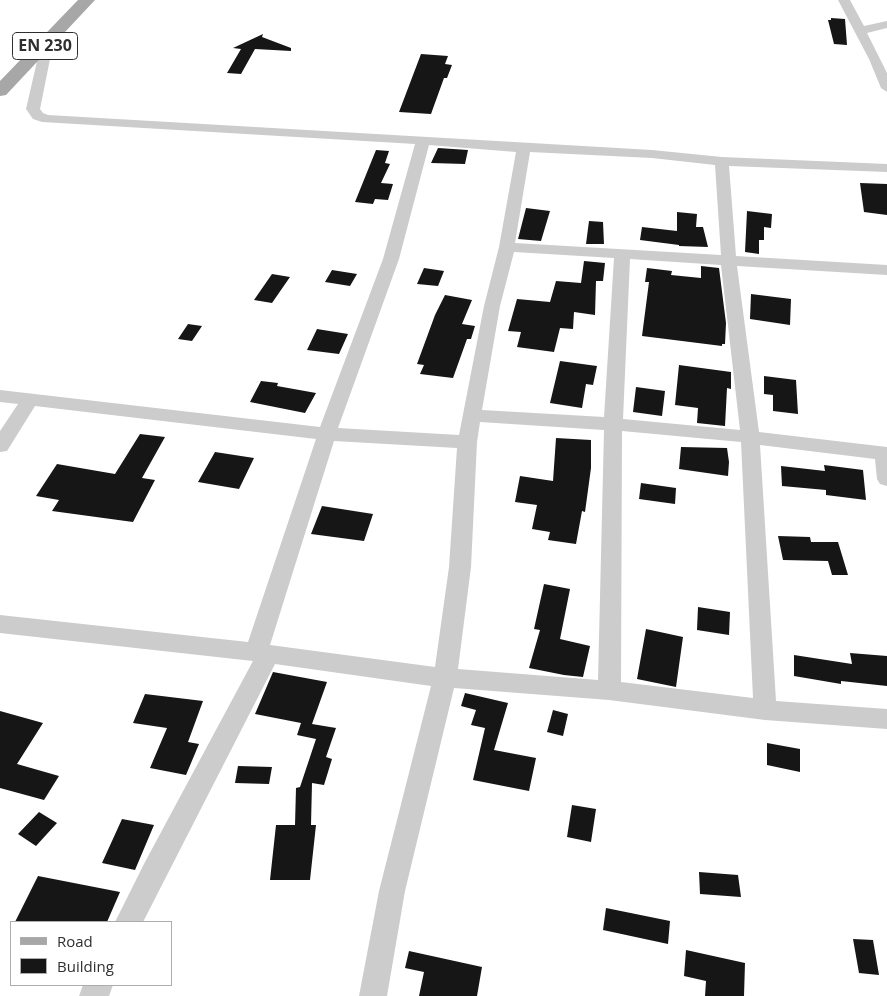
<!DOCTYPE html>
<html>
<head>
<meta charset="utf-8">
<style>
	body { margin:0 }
	#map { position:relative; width:887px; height:996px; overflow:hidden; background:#fff; font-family:"Open Sans",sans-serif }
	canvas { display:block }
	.legend { position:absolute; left:10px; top:921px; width:162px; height:65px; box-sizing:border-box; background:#fff; border:1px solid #acacac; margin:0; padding:6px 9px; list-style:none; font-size:15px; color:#2f2f2f }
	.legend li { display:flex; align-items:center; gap:10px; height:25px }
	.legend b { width:25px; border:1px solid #acacac }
</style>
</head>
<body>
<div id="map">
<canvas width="887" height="996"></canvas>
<ul class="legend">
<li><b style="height:6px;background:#a7a7a7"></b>Road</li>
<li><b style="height:14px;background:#161616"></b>Building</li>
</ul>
</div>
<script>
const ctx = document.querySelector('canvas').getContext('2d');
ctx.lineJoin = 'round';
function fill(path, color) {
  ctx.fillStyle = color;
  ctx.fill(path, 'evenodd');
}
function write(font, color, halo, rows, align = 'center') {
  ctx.font = font + ' "Open Sans",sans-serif';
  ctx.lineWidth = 5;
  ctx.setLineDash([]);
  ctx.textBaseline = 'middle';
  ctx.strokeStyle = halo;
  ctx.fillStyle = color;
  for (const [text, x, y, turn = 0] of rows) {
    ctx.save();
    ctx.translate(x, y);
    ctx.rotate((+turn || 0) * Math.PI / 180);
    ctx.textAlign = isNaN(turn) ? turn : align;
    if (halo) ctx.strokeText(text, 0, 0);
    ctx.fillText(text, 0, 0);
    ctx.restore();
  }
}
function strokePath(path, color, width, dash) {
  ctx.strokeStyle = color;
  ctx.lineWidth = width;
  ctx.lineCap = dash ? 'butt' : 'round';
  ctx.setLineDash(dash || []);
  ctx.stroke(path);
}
fill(new Path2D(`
	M831 18 845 19 847 45 834 44 828 20H831Z
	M263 34 262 37 291 48V51L255 49 241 74 227 73 241 49 233 48Z
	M421 54 448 56 445 64 452 65 447 78H444L431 114 399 112Z
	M438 148 468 150 465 164 431 163Z
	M376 150 389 151 385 163 390 164 381 183 393 184 388 200 375 199 373 204 355 202Z
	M860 183 887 184V215L864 212Z
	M526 208 550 211 541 241 518 239Z
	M747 211 772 214 771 228 764 227V240H759V254L745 252Z
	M677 212 697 214 696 227H703L708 247 679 246V245L640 240 642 227 677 231Z
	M589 221 603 222 604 244H586Z
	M584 261 605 263 603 281H596L595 315 574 312 573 329 560 328 554 352 517 347 521 332 508 331 517 299 550 302 556 281 581 283Z
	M701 266 719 268 726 323 725 344H722V346L642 336 649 282H645L647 268 672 271 671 275 701 278Z
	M424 268 444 271 438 286 417 284Z
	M332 270 357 274 350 286 325 282Z
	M272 274 290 277 272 303 254 300Z
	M751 294 791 299 790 325 750 319Z
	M445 295 472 300 462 324 475 326 471 339H467L453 378 420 374 424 365 417 364 435 315Z
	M188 324 202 326 192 341 178 339Z
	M317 329 348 334 339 354 307 350Z
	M560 361 597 366 593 385 586 384 582 408 550 403Z
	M679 365 731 372V389L727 388 725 426 697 423 698 408 675 405Z
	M764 376 796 380 798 414 773 411V395L764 394Z
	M261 381 278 383 277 386 316 393 305 413 250 402Z
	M636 387 665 391 662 416 633 412Z
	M140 434 165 437 142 478 155 480 133 522 52 511 59 500 36 496 57 464 115 474Z
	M556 438 591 440V468L585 512 582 511 576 544 548 540 550 532 532 529 537 505 515 502 520 476 553 481Z
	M681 447 727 448 729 462 728 476 679 469Z
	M215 452 254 458 239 489 198 482Z
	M824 465 863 470 866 500 826 495V490L782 486 781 466 825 471Z
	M641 483 676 488 675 504 639 499Z
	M322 506 373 514 364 541 311 534Z
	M778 536 810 537 811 542H838L848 575H832L828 561 783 560Z
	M544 584 570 589 560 639 590 646 583 677 564 675 529 668 540 630 534 629Z
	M698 607 730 612 729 635 697 630Z
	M646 629 683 637 676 687 637 679Z
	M850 653 887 656V686L841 681V684L794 676V655L852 664Z
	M273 672 327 682 312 724 336 728 326 757 332 759 324 785 312 783 311 825H316L310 880H270L276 825H295L296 788 300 787 316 739 297 735 301 723 255 714Z
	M465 693 508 703 494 750 536 758 529 791 473 780 485 728 471 725 476 710 461 706Z
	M145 694 203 701 188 742 199 744 186 775 150 768 167 728 133 723Z
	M553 710 568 714 563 736 547 732Z
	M0 711 43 723 17 764 59 776 44 800 0 788Z
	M767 743 800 749V772L767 765Z
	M238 766 272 767 269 784 235 783Z
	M572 805 596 809 591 842 567 837Z
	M39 812 57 823 36 846 18 834Z
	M122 819 154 825 135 870 102 863Z
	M699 872 738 875 741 897 700 894Z
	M38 876 120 892 107 922H15Z
	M606 908 670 921 668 944 603 930Z
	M853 939 873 940 879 975 859 973Z
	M686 950 745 963 744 996H705L706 981 684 976Z
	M409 951 482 967 477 996H419L424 972 405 968Z`), '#161616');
fill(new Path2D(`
	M838 0H850L864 26 887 21V28L867 33 887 73V92L881 88 869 59Z
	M47 40 53 44 40 109 43 113 48 115 652 150 722 157 887 164V172L729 166 736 256 887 265V275L737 266 759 432 887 447V486L880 484 877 479 875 459 760 445 776 701 887 709V729L765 720 609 700 454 688 405 891 387 996H359L379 891 431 686 275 664 143 922H115L145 862 253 661 0 633V615L248 642 316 439 35 406 7 451 0 452V431L18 404 0 402V390L320 427 383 259 415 144 42 122 33 119 26 109 41 44ZM429 145 516 152 499 247 484 306 459 435 338 428 399 259ZM530 152 652 158 715 165 721 255 515 243ZM514 252 614 258 604 417 482 410 500 306ZM630 259 721 265 740 430 623 419ZM480 422 604 430 598 680 458 669 471 567 477 442ZM622 431 741 442 753 698 621 682ZM334 441 457 448 449 567 435 667 270 645Z
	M83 985H113L109 996H79Z`), '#ccc');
fill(new Path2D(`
	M78 0H95L6 95 0 96V81Z`), '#a7a7a7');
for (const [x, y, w] of [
	[45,46,65]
]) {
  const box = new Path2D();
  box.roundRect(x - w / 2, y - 13.5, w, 27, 4);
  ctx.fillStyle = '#fff';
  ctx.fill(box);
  strokePath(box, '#2f2f2f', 1);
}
write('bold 16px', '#2f2f2f', null, [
	["EN 230",45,46]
]);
</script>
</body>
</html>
